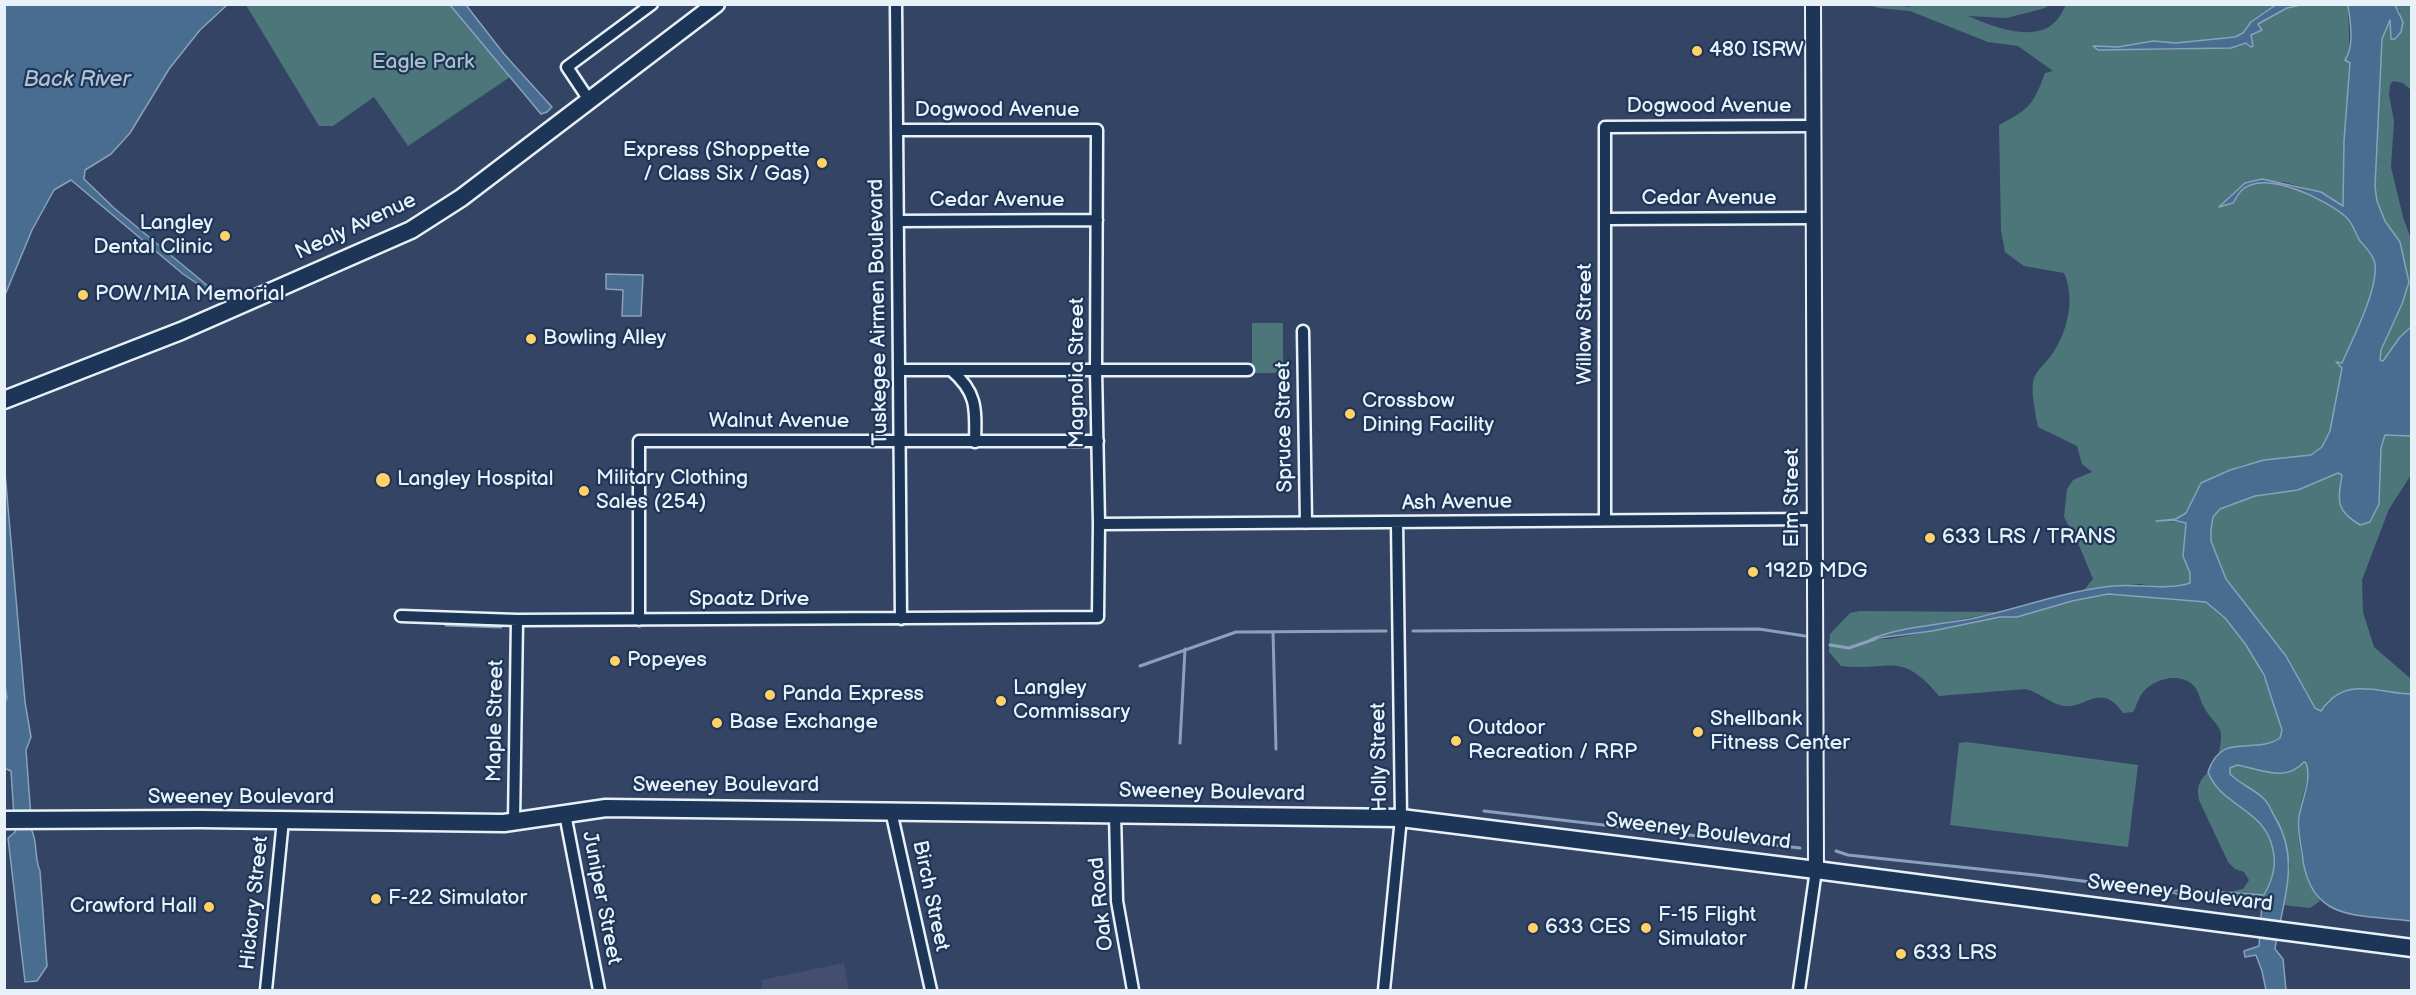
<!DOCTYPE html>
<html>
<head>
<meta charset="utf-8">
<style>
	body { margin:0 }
	#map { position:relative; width:2416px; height:995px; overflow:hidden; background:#344465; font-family:"Balsamiq Sans",sans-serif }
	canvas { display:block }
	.frame { position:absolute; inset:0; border:6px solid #e8f1f8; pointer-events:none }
</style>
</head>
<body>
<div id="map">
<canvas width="2416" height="995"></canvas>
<div class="frame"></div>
</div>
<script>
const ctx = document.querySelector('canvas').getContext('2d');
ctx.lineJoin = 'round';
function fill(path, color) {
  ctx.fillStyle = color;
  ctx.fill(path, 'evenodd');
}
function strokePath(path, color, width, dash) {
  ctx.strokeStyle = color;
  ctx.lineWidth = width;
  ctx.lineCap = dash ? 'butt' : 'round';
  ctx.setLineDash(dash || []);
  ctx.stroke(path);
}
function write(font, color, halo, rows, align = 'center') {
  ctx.font = font + ' "Balsamiq Sans",sans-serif';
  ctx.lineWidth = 4.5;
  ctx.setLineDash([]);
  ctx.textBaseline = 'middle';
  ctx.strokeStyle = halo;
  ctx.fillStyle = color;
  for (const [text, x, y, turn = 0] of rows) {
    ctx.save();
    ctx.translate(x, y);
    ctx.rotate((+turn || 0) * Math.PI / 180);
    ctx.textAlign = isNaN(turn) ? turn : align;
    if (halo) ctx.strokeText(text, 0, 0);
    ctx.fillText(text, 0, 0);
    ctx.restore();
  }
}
fill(new Path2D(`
	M844 963 849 990H762L761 980Z`), '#444e6f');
fill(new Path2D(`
	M1924 4 2049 5 2045 8 2007 18 1968 16C1991 26 2035 44 2056 21 2060 17 2063 10 2066 5H2277L2251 22 2243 33 2235 37 2176 43 2153 41 2118 47 2094 46 2098 50H2163L2237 47 2246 43 2253 46 2251 35C2254 31 2255 27 2258 23 2278 1 2321 5 2348 5L2350 62 2344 141 2343 206 2321 192 2284 182 2245 183 2221 206 2233 203C2236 199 2238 194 2241 191 2264 168 2327 200 2346 217 2353 223 2355 234 2360 241 2365 248 2374 256 2375 264 2378 291 2353 338 2342 364L2337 363 2342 368 2330 431 2322 447 2311 455 2243 465 2230 470 2201 484 2186 513 2176 519 2160 520 2186 523 2183 556 2190 573V583L2169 588 2140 584 2084 590 2093 579 2078 543 2064 517 2067 489 2073 480 2092 472 2082 464 2077 446 2038 427C2036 415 2029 386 2035 376 2038 369 2045 364 2050 357 2067 334 2076 300 2064 273L2024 266 2005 252 2001 230 1999 125C2029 109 2033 106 2045 73L2053 71 2018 46 1988 42 1910 11 1879 8 1867 5H1904L1906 7Z
	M246 5H450L510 77 408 146 374 97 333 126H319Z
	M2395 5H2411V90L2403 83 2393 81 2390 85 2389 95 2394 121 2391 167 2403 217 2411 239V327L2400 337 2383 362 2380 360 2381 350 2402 304 2385 221 2377 201 2375 187 2382 39 2390 20 2391 38 2400 12Z
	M1252 323H1283V373H1252Z
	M2386 435 2411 436V475L2389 509 2362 580 2363 612 2374 647 2411 679V694H2393L2380 689 2328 700 2321 711 2311 704 2286 656 2226 579 2211 541V529L2213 517 2220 509 2255 496 2298 489 2338 473 2342 474 2339 504 2380 463 2381 448Z
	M2108 594C2130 595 2151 597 2172 600 2182 601 2195 598 2205 601 2234 611 2287 709 2281 738 2262 751 2239 741 2219 752 2226 723 2215 728 2204 707 2200 701 2199 691 2194 686 2180 671 2151 679 2141 695 2138 700 2136 707 2133 712L2123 713C2101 681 2086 709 2064 706 2050 704 2040 692 2025 689L1939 696C1900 649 1890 672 1841 666L1829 652 1830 634 1850 613 1860 611 2000 612 1895 632 1873 639H1889L1932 631 2000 617H2017L2072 601Z
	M1967 742 2138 765 2128 847 1950 825 1959 743Z
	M2304 761 2307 766 2308 772C2306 788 2300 803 2298 819 2296 848 2307 876 2320 901L2310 908 2283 905 2290 866 2283 832 2264 799 2230 774V768L2237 765 2250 767Z
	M2208 772C2221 807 2265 808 2273 850 2277 866 2272 881 2264 895L2224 893 2243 889 2249 880 2244 872 2235 869 2228 862 2199 800C2196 787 2199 781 2208 772Z`), '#4d767b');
const water = new Path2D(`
	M5 4 227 5 200 30 169 69 130 133 111 154 85 170 84 179 114 208 214 291 211 293 183 274 71 180 54 190 32 230 5 295Z
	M2277 4 2301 5 2287 8 2258 24 2262 30 2251 35 2253 46 2251 47 2246 43 2231 48 2098 50 2093 46 2118 47 2153 41 2176 43 2235 37 2243 33 2251 22Z
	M450 5H466L504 54 552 107 547 112 541 114Z
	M2348 5H2395L2403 22 2401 32 2395 39H2391L2390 20 2382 39 2375 187 2377 201 2385 221 2400 242 2409 282 2402 304 2381 350 2380 360 2383 361 2400 337 2411 327V436L2385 435 2381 448 2379 504 2370 522 2360 525C2335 510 2338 501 2342 475L2338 473 2298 490 2255 496 2220 509 2213 517 2211 529V541L2226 579 2286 656 2315 708 2321 711C2345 675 2377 693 2411 694V921C2357 914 2309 923 2302 853 2300 841 2297 828 2299 816 2302 800 2312 779 2306 763L2304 762C2285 783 2261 769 2237 765L2230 768V774C2240 784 2254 789 2264 799 2269 803 2272 813 2276 819 2301 862 2282 903 2275 949L2283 959 2286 990H2266L2262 971 2256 955 2245 957 2244 951 2259 946 2262 903 2183 896 2170 892 2182 889 2264 895C2272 881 2277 866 2273 850 2265 808 2221 807 2208 772 2222 730 2253 756 2280 738L2282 730 2264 675 2246 645 2225 618 2206 602 2108 594 2072 601 2017 617H2000L1932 631 1871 639C1902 627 1937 625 1970 619 2018 609 2064 591 2113 586 2138 583 2166 591 2190 583V573L2183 556 2186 523 2173 520 2156 521 2176 519 2186 513 2201 483 2230 470 2264 460 2311 455 2322 447 2330 431 2342 368 2336 362 2342 363C2353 338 2378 290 2375 264 2374 255 2365 247 2360 241 2355 233 2353 223 2346 217 2327 200 2264 168 2241 191 2238 194 2236 199 2233 203L2219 207 2245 183 2262 179 2321 192 2343 206 2344 141 2350 63 2345 60C2355 46 2350 21 2348 5Z
	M606 274 643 275 641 316H622L623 290 606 289Z
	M4 461 25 702 31 737 26 750 32 831C38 845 34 857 40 871L46 953 47 966 37 981 25 982 8 838 15 832 11 771 4 768V705L7 698 4 679Z`);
fill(water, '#496d91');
strokePath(water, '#89a2ba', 1.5);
strokePath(new Path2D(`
	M446 625 501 627
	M1413 631 1759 629 1805 636
	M1273 632 1276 749
	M1830 645 1849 648 1875 639
	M1140 666 1236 632 1386 631
	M1180 743 1185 649
	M1484 811 1800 848
	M1836 851 1848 855 2035 875 2170 892`), '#89a2ba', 3);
const minor = new Path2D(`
	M896 4 901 619
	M589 100 567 67 652 4
	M1605 219 1814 218
	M898 221 1097 220
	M1303 331 1306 523
	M900 370H1248
	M951 370C977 392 976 408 975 442
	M1605 520V127L1814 126
	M1099 524 1814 519
	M401 616 517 620 1098 617 1099 524 1096 370 1097 130H897
	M639 620V441H1098
	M891 811 931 990
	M1115 813 1117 901 1133 990
	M565 814 599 990
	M514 822 517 620
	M266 990 283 820
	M1384 990 1401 818 1397 523
	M1799 990 1816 870`);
const tertiary = new Path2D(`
	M1813 4 1816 870`);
const secondary = new Path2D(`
	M4 400 181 331 411 230 461 198 716 4
	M4 820 200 819 504 823 606 808 1401 818 1816 870 2412 948`);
strokePath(minor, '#e8f1f8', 15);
strokePath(tertiary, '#e8f1f8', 18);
strokePath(secondary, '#e8f1f8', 21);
strokePath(minor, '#1d3557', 10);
strokePath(tertiary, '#1d3557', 14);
strokePath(secondary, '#1d3557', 16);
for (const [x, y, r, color] of [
	[1697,51,6,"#ffd166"],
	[822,163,6,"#ffd166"],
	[225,236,6,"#ffd166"],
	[83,295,6,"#ffd166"],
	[531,339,6,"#ffd166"],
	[1350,414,6,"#ffd166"],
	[383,480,8,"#ffd166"],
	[584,491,6,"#ffd166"],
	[1930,538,6,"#ffd166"],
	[1753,572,6,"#ffd166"],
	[615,661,6,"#ffd166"],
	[770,695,6,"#ffd166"],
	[1001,701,6,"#ffd166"],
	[717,723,6,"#ffd166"],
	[1698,732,6,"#ffd166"],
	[1456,741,6,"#ffd166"],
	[376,899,6,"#ffd166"],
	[209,907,6,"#ffd166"],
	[1533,928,6,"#ffd166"],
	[1646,928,6,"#ffd166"],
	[1901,954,6,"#ffd166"]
]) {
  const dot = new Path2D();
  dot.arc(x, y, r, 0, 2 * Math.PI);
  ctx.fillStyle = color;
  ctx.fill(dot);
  strokePath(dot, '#1d3557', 2);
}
write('21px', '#e8f1f8', '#1d3557', [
	["480 ISRW",1709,51],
	["Express (Shoppette",810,151,"right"],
	["/ Class Six / Gas)",810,175,"right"],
	["Langley",213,224,"right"],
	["Dental Clinic",213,248,"right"],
	["POW/MIA Memorial",95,295],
	["Bowling Alley",543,339],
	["Crossbow",1362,402],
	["Dining Facility",1362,426],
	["Military Clothing",596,479],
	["Sales (254)",596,503],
	["Langley Hospital",397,480],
	["633 LRS / TRANS",1942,538],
	["192D MDG",1765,572],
	["Popeyes",627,661],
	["Langley",1013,689],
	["Commissary",1013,713],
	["Panda Express",782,695],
	["Shellbank",1710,720],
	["Fitness Center",1710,744],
	["Base Exchange",729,723],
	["Outdoor",1468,729],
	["Recreation / RRP",1468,753],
	["F-22 Simulator",388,899],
	["Crawford Hall",197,907,"right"],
	["F-15 Flight",1658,916],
	["Simulator",1658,940],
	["633 CES",1545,928],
	["633 LRS",1913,954]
], 'left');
write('21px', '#aac0c6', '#1d3557', [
	["Eagle Park",423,63]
]);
write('21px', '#e8f1f8', '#1d3557', [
	["Dogwood Avenue",1709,107],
	["Dogwood Avenue",997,111],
	["Cedar Avenue",1709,199],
	["Cedar Avenue",997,201],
	["Nealy Avenue",356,227,-25],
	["Tuskegee Airmen Boulevard",879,312,-91],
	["Willow Street",1586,324,-90],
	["Magnolia Street",1078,373,-90],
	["Walnut Avenue",779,422],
	["Spruce Street",1285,427,-91],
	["Elm Street",1793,498,-90],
	["Ash Avenue",1457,503,-1],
	["Spaatz Drive",749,600],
	["Maple Street",496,721,-89],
	["Holly Street",1380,757,-91],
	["Sweeney Boulevard",726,786],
	["Sweeney Boulevard",1212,793,1],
	["Sweeney Boulevard",241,798],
	["Sweeney Boulevard",1698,832,7],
	["Sweeney Boulevard",2180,894,7],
	["Birch Street",930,896,78],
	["Juniper Street",601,898,79],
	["Hickory Street",255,903,-84],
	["Oak Road",1102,904,-96]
]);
write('italic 22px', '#b0c3d4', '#1d3557', [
	["Back River",77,80]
]);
</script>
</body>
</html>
